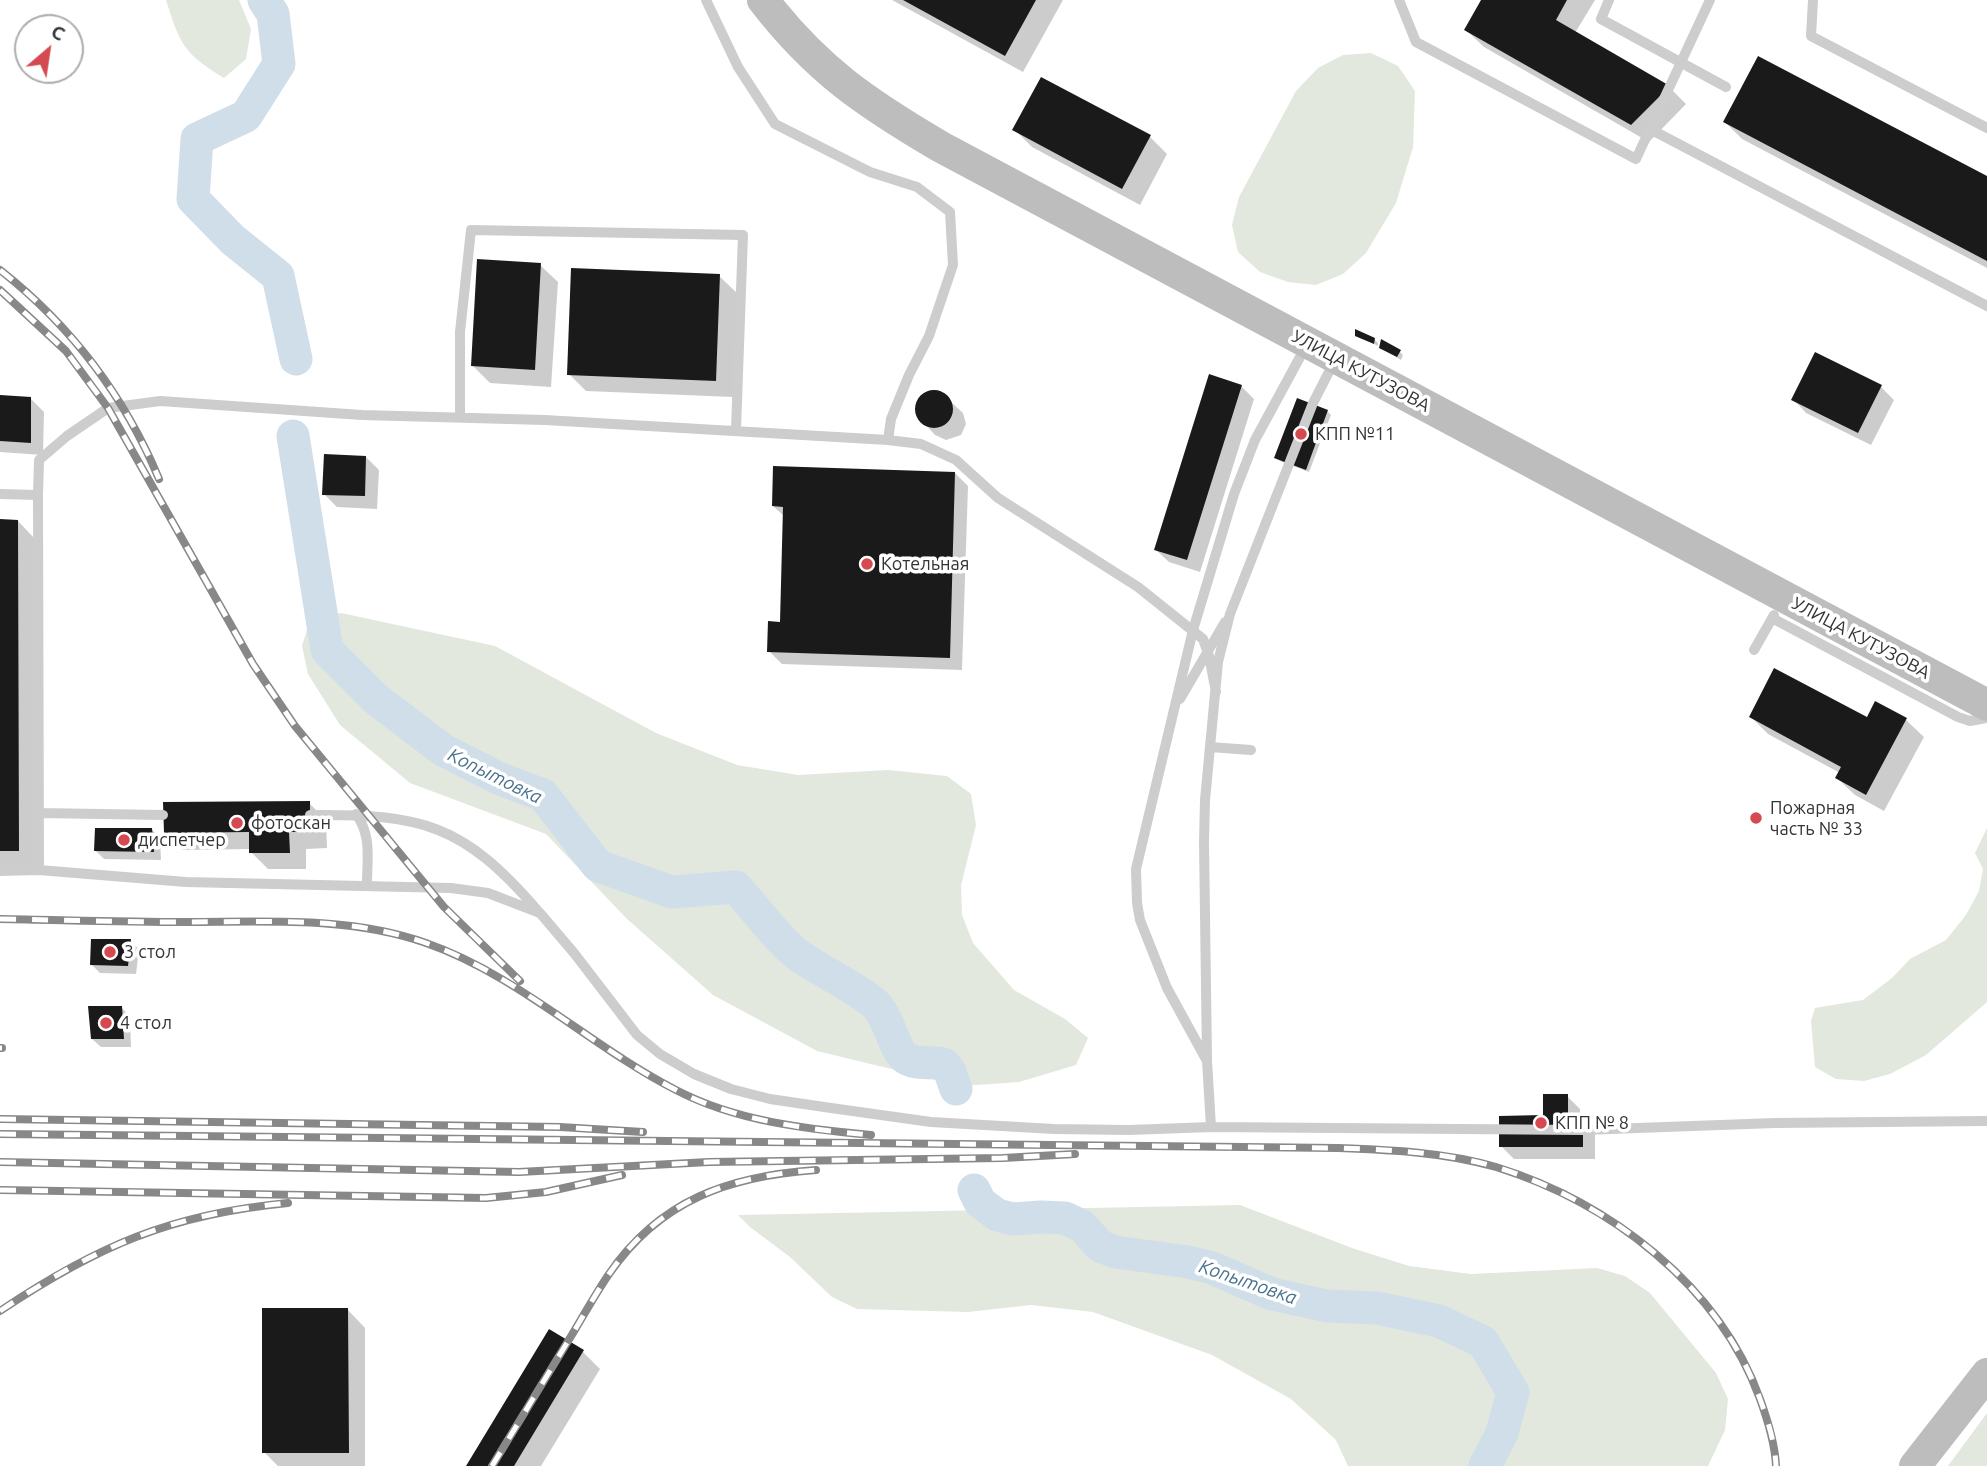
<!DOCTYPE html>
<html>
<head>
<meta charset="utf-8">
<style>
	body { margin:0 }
	#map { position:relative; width:1987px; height:1466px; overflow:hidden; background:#fff; font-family:Ubuntu,sans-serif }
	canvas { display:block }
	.north { position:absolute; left:14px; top:14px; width:70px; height:70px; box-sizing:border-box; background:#fff; border:2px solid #adadad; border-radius:50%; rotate:29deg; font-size:19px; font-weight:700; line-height:28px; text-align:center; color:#333 }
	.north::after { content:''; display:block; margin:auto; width:24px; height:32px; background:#d44a50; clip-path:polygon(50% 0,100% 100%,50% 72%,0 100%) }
</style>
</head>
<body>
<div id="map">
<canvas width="1987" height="1466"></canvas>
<div class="north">С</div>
</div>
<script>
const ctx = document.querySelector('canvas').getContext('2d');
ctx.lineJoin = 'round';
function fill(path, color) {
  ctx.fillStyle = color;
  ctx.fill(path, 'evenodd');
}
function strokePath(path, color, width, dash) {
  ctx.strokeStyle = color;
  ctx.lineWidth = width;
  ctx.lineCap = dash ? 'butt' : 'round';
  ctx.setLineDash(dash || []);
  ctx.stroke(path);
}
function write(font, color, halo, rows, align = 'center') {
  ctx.font = font + ' Ubuntu,sans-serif';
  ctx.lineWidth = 7;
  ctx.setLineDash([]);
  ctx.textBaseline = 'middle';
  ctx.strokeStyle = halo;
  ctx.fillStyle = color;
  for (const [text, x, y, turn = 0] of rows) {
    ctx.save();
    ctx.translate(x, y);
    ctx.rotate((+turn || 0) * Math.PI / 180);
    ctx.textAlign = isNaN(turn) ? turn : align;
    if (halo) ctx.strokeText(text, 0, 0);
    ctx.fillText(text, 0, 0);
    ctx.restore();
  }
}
fill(new Path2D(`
	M166 0H239L251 29 246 59 224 78C183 53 180 44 166 0Z
	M1371 53 1398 66 1415 91 1413 147 1396 203 1366 253 1343 274 1316 285 1288 282 1260 272 1238 252 1232 225 1239 197 1296 91 1318 68 1343 55Z
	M341 613 495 646 656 733 737 765 798 775 888 770 947 776 971 794 976 825 961 885 962 915 973 943 1014 990 1065 1019 1088 1038 1076 1065 1019 1082 962 1086 817 1051 713 995 626 918 546 834 410 783 340 725 308 674 302 646 311 617Z
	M1987 828V1002L1926 1055 1890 1074 1864 1081 1836 1079 1815 1067 1811 1021 1815 1008 1863 1000 1892 978 1910 959 1946 940 1966 915 1979 891 1983 869 1975 853Z
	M1240 1205 1352 1248 1409 1266 1471 1274 1597 1268 1625 1276 1650 1293 1716 1373 1728 1399 1725 1430 1708 1466H1348L1336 1440 1291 1399 1212 1355 1093 1312 1031 1305 968 1312 857 1309 832 1297 790 1257 750 1227 738 1215Z
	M1987 1413V1466H1948Z`), '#e2e8dd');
fill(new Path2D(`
	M892 0H1063L1023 72Z
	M1483 0H1595L1575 33 1669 87 1686 104 1649 142 1484 47 1466 30Z
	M1725 122 1987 178V268L1742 139Z
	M1015 130 1150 137 1167 154 1140 205 1032 147Z
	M540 265 558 282 551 387 490 383 472 365Z
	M719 276 737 293 733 397 586 391 569 374Z
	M1357 335 1374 339 1378 343V346Z
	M1381 348 1400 352 1403 355 1401 360Z
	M1241 386 1254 399 1200 572 1169 562 1156 550Z
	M1881 387 1894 400 1871 445 1806 413 1794 400Z
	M928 392H940L963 413 966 424 961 435 946 440 935 435 922 421 917 405 919 400Z
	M0 397 31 399 44 412 43 455 0 452Z
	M1327 411 1331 415 1309 472 1280 461 1276 458Z
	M366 457 379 470 377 509 337 507 324 494Z
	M955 473 968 486 962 670 782 664 769 651 782 624 785 517 773 506Z
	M0 521H18L35 539 36 868H0Z
	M1876 704 1906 720 1924 737 1884 811 1855 795 1837 778 1840 773 1768 734 1751 717 1867 720Z
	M309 803 326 820 327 848 306 849V869H268L251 852V849L183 850 165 832Z
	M152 830 160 838 161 860 104 859 96 851Z
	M130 941 139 949 136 974 100 973 92 965Z
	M122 1008 130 1017 131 1047H101L92 1039Z
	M1567 1096 1580 1109V1117L1595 1130V1159H1514L1501 1146 1545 1117Z
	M348 1310 365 1328V1466H278L264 1452Z
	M549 1331 583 1352 600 1369 541 1466H468Z`), '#0003');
strokePath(new Path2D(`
	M264 0 273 14 279 64 246 116 197 139 193 199 233 240 278 276 296 359
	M293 436 327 650 376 699 443 750 500 779 543 795 598 866 672 892 736 887C753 906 780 942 798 955 820 971 856 987 875 1004 890 1018 894 1052 907 1059 919 1065 931 1061 944 1064L950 1072 956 1089
	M974 1190 980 1202 997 1215 1013 1219 1041 1217 1065 1218 1082 1226 1100 1246 1115 1252 1188 1262 1212 1268 1272 1294 1327 1306 1377 1308 1439 1321 1483 1342 1513 1392 1502 1433 1485 1466`), '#cfdee9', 33);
fill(new Path2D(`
	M903 0H1036L1005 56Z
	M1481 0H1567L1556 20 1670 86 1631 125 1464 30Z
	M1758 56 1987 176V261L1723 122Z
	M1041 77 1151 135 1122 189 1012 130Z
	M477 259 541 263 535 370 471 366Z
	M571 268 720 274 716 381 567 375Z
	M1355 329 1375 338 1374 344 1355 336Z
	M1381 339 1401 350 1397 357 1379 348Z
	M1815 352 1882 385 1858 433 1791 400Z
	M1209 374 1242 385 1187 560 1154 550Z
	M915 409a19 19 0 1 1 38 0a19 19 0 1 1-38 0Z
	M0 395 31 397V443L0 441Z
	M1297 398 1328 410 1306 470 1274 458Z
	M324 454 366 456 365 496 322 495Z
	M773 466 955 472 950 658 767 652 768 621 780 622 783 507 772 506Z
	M0 519 18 520 19 851H0Z
	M1774 668 1867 717 1875 701 1907 718 1866 795 1835 778 1841 767 1749 717Z
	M310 801V832H289L290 853H249V832L164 833 163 802Z
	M95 828H152L154 852 94 851Z
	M91 939H131L128 966 90 965Z
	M88 1006H122L124 1039H91Z
	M1543 1094H1568V1116H1583V1147H1499V1116L1543 1115Z
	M262 1308H348L349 1453H262Z
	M549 1329 584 1350 514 1466H466Z`), '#1a1a1a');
strokePath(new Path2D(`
	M706 0 738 67 775 124 870 172 917 187 950 212 953 265 929 336 909 375 891 419 888 440 921 444 956 460 998 498 1138 587 1203 639 1209 656 1216 692
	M1399 0 1416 42 1636 159 1710 0
	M1609 0 1601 19 1726 87
	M1813 0 1811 36 1987 128
	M1650 129 1987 306
	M460 417V332L471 230 743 235 736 429
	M0 494 38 495 39 870
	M38 495 39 460 67 436 108 408 160 401 362 415 545 420 888 440
	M1772 618 1958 717 1970 721 1987 718
	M1754 650 1774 615
	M1180 699 1225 622
	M1210 747 1251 750
	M39 813 163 815
	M356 814C372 836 367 858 367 884
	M310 815C423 814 463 824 538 911
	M0 871 39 870 186 882 451 888 488 893 540 913 574 953 637 1035 660 1054 694 1074 731 1089 770 1099 831 1108 931 1122 1054 1129 1129 1130 1211 1127 1583 1130 1775 1123 1987 1121
	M1207 1059 1204 842 1205 800 1218 662 1230 614 1313 403 1335 360
	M1211 1127 1207 1061 1167 988 1140 920 1137 903 1136 869 1193 630 1234 494 1255 440 1306 346`), '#cdcdcd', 10);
strokePath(new Path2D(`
	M763 0C817 70 866 103 941 147L1987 705
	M1915 1466 1987 1374`), '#bdbdbd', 32);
const rail = new Path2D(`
	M0 270C71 326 124 395 159 479
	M0 290 66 351 108 408 253 664 295 726 444 907 520 981
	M0 919C62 920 123 922 185 922 264 922 350 916 426 943 518 975 590 1046 676 1090 735 1121 806 1129 871 1135
	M0 1048H2
	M0 1119 560 1127 643 1132
	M0 1134 1338 1148C1391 1150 1445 1152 1496 1167 1609 1202 1719 1285 1760 1399 1768 1421 1775 1443 1776 1466
	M0 1162 519 1172 709 1162 1003 1158 1075 1154
	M0 1190 486 1198 546 1192 622 1175
	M0 1311C97 1246 171 1214 288 1203
	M492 1466C519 1422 546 1377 573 1333 585 1313 596 1293 609 1274 660 1200 729 1176 816 1170`);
strokePath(rail, '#888', 8);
strokePath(rail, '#fff', 5, [16]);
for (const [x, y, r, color] of [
	[1301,434,7,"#d44a50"],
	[867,564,7,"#d44a50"],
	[1756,818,7,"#d44a50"],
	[237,823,7,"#d44a50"],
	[124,840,7,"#d44a50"],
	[110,952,7,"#d44a50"],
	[106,1023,7,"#d44a50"],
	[1541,1123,7,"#d44a50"]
]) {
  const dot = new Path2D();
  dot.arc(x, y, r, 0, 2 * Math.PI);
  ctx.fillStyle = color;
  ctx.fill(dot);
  strokePath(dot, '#fff', 2.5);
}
write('18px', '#333', '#fff', [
	["УЛИЦА КУТУЗОВА",1361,371,28],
	["УЛИЦА КУТУЗОВА",1861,638,28]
]);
write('18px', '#333', '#fff', [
	["КПП №11",1315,434],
	["Котельная",881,564],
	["Пожарная",1770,808],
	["часть № 33",1770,829],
	["фотоскан",251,823],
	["диспетчер",138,840],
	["3 стол",124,952],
	["4 стол",120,1023],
	["КПП № 8",1555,1123]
], 'left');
write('italic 19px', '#48708d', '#fff', [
	["Копытовка",495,776,26],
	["Копытовка",1248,1282,19]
]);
</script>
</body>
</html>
